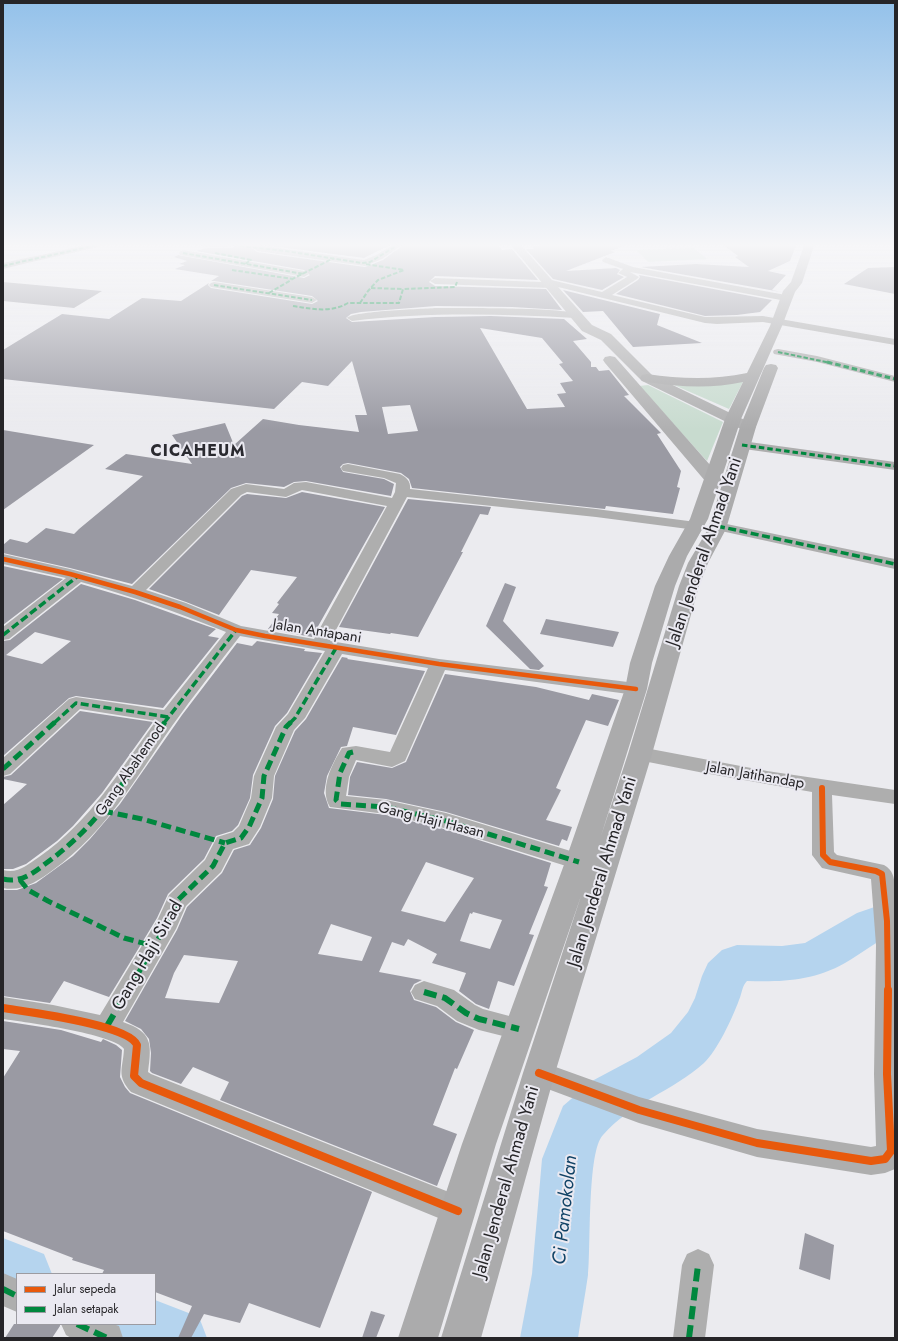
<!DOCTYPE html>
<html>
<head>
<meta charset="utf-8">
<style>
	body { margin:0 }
	#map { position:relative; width:898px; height:1341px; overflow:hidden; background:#ebebef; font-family:Jost,sans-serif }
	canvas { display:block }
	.frame { position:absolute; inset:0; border:4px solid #262528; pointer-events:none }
	.legend { position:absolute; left:16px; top:1273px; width:140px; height:52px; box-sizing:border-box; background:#eae9f1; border:1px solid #9c9ba1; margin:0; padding:5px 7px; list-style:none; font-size:12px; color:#262528 }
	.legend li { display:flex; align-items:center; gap:8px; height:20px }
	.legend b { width:20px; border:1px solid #9c9ba1 }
</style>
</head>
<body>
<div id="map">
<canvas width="898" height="1341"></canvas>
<div class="frame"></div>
<ul class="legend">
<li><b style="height:5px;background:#e8590c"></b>Jalur sepeda</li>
<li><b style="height:5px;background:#00873e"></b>Jalan setapak</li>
</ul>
</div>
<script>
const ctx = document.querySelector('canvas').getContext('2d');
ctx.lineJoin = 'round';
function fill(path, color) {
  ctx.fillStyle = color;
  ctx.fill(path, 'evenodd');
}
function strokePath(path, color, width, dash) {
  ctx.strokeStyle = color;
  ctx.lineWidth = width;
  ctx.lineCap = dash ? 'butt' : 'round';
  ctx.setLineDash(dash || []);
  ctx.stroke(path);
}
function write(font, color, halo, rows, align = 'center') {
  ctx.font = font + ' Jost,sans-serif';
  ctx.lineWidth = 4;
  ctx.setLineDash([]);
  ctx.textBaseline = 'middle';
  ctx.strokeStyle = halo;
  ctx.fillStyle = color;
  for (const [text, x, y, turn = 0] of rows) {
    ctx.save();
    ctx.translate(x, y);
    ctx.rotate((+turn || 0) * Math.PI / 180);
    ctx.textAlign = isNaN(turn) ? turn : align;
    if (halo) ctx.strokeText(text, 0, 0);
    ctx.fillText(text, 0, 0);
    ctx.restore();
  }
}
fill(new Path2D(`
	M694 248 707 259 648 262 636 250Z
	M744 380 729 409 674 385 699 386Z
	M648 385 723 422 707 461 639 386Z`), '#c8dbcf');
fill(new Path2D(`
	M895 900V933C877 941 862 953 845 963 813 981 783 982 747 981 742 986 742 993 739 1000 733 1017 717 1051 704 1063 673 1091 631 1103 603 1135 587 1151 591 1248 588 1275 585 1296 581 1317 578 1338H520L532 1274 542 1159 563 1106 592 1081 637 1057 671 1033 688 1012 695 998 702 976 708 963 722 950 737 945 782 946 805 943 857 913Z
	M3 1238 44 1254 52 1274H17V1299L3 1294Z
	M155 1300 199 1317 207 1338H118L112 1324H155Z`), '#b5d4ee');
fill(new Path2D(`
	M239 243H394L364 258 257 244 252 248 257 252 365 267 383 260 406 243H496L502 250 512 249 538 280 435 276 429 282 435 286 546 289 562 310 512 307 436 306 361 312 351 314 346 318 352 322 435 317 491 316 564 319 587 339 573 341 591 362V367H596L599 371 609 370 629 395 624 396 661 433 657 434 681 471 677 487 680 488 673 514 606 506 605 509 412 488 409 479 401 473 348 463 343 464 340 467 343 472 384 479 394 484 391 496 306 481 294 482 284 487 246 483 231 488 132 584 70 568 3 553V545L10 539 27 543 46 528 74 534 79 529 143 476 105 469 126 454 192 464 172 435 225 423 234 445 263 419 299 425 359 432 355 415H367L352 361 328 386 302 382 274 409 3 379V350L62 314 109 319 142 298 181 301 209 283 208 285 211 288 312 304 318 301 312 296 214 281H211L219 276 175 269 185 265 179 264 187 261 174 257 178 255 304 278 310 275 304 270 196 251 207 248H230L236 246ZM480 328 542 338 563 363 559 364 573 381 560 383 566 393 557 394 565 407 527 409ZM410 405 418 431 388 434 382 407Z
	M541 243H630L611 251 615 252 566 271 616 268 620 270 617 274 624 277 602 290 553 279 526 249H534L532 246H543Z
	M721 243H797L790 261 768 271 786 275 772 290 781 292 641 267 696 264 749 267 735 257 738 256Z
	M895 267V294L844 284 868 268Z
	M639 275 772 300 760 312 737 315 705 316 616 294 638 280 640 277Z
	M3 282 102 291 74 308 3 301Z
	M563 290 660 314 657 325 702 343 633 347 603 311 583 312Z
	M3 430 94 445 3 510Z
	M302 492 385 507 312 637 268 629 279 614 272 613 279 604 277 603 297 577 251 570 219 615 186 602 149 589 242 496 247 494 286 498Z
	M408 499 491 507 488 515 480 514 461 552H463L418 637 391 633 390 634 339 627Z
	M3 566 63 579 3 625Z
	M505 583 516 587 503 621 544 666 539 670 530 669 486 626Z
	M81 584 135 600 207 626 216 629 208 636 219 638 163 708 76 696 69 698 3 756V641L10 640ZM35 632 71 641 42 664 6 655Z
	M546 619 619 632 613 647 540 634Z
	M257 641 305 649 304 651 322 653 287 713 275 726 253 775 250 798 238 825 232 831 216 836 204 859 168 894 157 918 109 997 64 981 50 1003 3 996V890H17L36 883 73 856 90 839 120 804 182 715 237 643 252 646Z
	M342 657 348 658 347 659 425 671 396 735 353 727 347 746 341 747 327 776 324 793 329 808 386 815 444 829 551 863 544 886 548 887 529 934 534 935 514 986 498 981 489 1009 476 1004 459 991 466 973 432 963 437 954 408 939 404 946 392 942 379 972 422 980 414 984 410 991 414 1000 436 1007 456 1022 474 1030 457 1069 455 1068 433 1125 457 1134 437 1186 220 1100 229 1082 193 1067 181 1084 152 1073 150 1071 151 1053 149 1039 141 1029 125 1021 177 930 187 907 222 873 234 850 250 845 261 828 273 799 275 776 295 731 306 719ZM426 862 474 878 445 922 401 911ZM473 912 502 920 490 949 460 941 470 913 472 914ZM331 924 372 937 362 961 318 954ZM184 955 238 961 219 1003 165 998 174 973Z
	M445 674 536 687 589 700 592 694 619 700 608 726 586 720 556 788 561 790 546 820 572 827 567 841 562 839 559 846 446 812 386 799 348 795 350 777 357 762 392 768 406 762Z
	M80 711 153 722 102 793 73 826 57 841 26 864 13 869H3V805L27 784 3 779V777L11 775Z
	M3 1021 61 1030 101 1042 103 1039 116 1045 122 1050 120 1077 125 1087 130 1093 372 1192 320 1328 249 1303 240 1323 204 1314 191 1338H178L192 1306 155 1292V1274H102L104 1270 72 1260 73 1258 3 1231V1078L20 1051 3 1049Z
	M805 1233 834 1245 830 1280 799 1269Z
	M371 1311 385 1315 376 1338H362Z
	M14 1324H60V1326L52 1338H5Z`), '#9a9aa3');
fill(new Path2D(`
	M93 243H106L105 245C71 254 37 260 3 269V263C33 256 63 251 93 243Z
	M198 243H238C232 249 204 249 198 243Z
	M396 243H405L382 259 365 266 257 251 253 248 257 245 364 260 376 255Z
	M183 250 304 271 309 274 304 277 180 255 179 253 180 251Z
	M606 257 633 267 786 295 791 298 786 301 630 272 639 277 637 279 612 295 705 317 763 316 895 339V345L763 322 717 324 705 323 554 286 550 288 435 284 430 281 435 278 542 282 547 279 602 292 627 277 618 273 623 269 603 262 602 260Z
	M214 282 312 297 317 300 312 303 211 287 209 285 211 283Z
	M436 308C454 308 573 307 580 315L575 318C500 314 426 312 352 321L347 318C353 311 422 309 436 308Z
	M778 349 817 356 895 376V382L817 362 774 354 773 352 774 350Z
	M742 441 895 462V470L737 448 735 445 737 442Z
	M348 464 400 474C406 477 411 481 410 489L596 509 696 522 701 523 703 526 701 529 696 530 596 517 407 497 330 641 439 659 636 683 643 685 645 689 643 693 636 695 445 670 405 761 392 767 356 760 349 777 346 796 386 800 446 813 587 856 590 862 587 868 579 870 444 828 386 814 330 807C319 789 332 764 342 748L356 746 390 752 428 668 342 654 305 718 294 730 274 776 272 798 260 827 249 844 233 849 221 872 186 906 176 929 123 1022C152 1032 152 1043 148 1072L151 1074 469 1200 473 1211 469 1222 458 1226 131 1092C116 1075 123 1069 124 1049 115 1034 24 1022 3 1019V997L53 1005 100 1015 158 919 169 895 205 860 217 837 233 832 239 826 251 798 254 776 276 727 288 714 325 651 240 636C217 666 194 695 172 726 134 780 108 830 53 870 38 881 22 892 3 888V870C18 874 27 865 39 857 92 820 118 772 156 721L80 709 10 774 3 776V758L69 699 76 697 164 710 226 632C177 612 131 596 81 582L9 639 3 640V627L66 578 3 564V554L70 569 132 586 231 489 246 484 284 489 294 483 306 482 392 498 395 492 396 483 384 478 343 471 341 468 343 465ZM302 490 387 506 314 639 241 626 186 603 146 590 241 495 247 492 286 497Z
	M717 522 895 559V569L712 529 710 526 712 523Z
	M640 747 767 771 895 790V804L832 795 834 852 837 855 884 865C893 870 894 877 895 887V1169L885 1173 871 1175 757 1157 639 1123 529 1082 526 1073 529 1064 539 1061 639 1097 757 1129 871 1147 876 1146 874 1074 876 945 871 879 822 868 812 855V792L704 773 633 759 630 754 633 749Z
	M424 981 454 990 475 1005 483 1009 528 1021 532 1029 528 1037 519 1040 479 1030 457 1021 437 1006 415 999 411 992 415 985Z
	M698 1249 709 1254 714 1265 705 1338H673L682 1265 687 1254Z
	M3 1273 17 1279V1312L3 1306Z
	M61 1324H113L119 1326 123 1338H71L66 1335Z`), '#aeaeae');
fill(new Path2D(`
	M509 243H519L592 325 611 334 652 375 753 424 756 427 753 430 748 432 743 430 642 381 601 340 582 331Z
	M610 356 615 357 718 474 720 478 718 482 712 483 706 482 605 363 603 360 605 357Z`), '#b0b0b1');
fill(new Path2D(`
	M805 243H815L802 283 795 292 782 326 741 419 708 519 687 556 675 586 652 663 647 689 601 836 628 754 679 586 688 563 708 529 740 427 764 368 766 365 771 364 776 365 778 368 756 427 726 529 708 563 699 586 652 754 555 1073 481 1338H441L523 1073 581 896 496 1144 438 1338H398L462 1144 565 862 625 689 630 663 655 586 669 556 690 519 725 419 743 382C711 389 679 387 647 382L642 381 640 378 642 375 647 374C681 379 714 380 747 373L770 326 783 291 791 282Z`), '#ababac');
strokePath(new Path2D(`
	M202 243 207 245 234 243
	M234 243 241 246 286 251 362 263 370 262 401 243
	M183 253 304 274
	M215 253 251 260 245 264
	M3 266C36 258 69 252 102 243
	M232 270 293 279
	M214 285 312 300
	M371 288 402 289
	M269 293 296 277 334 258
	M360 303 368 291 378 280 404 270 365 264
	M293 306C312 309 331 313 348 303H399L403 289 455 287 457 282
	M778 352 831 363`), '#00873e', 2, [4.5, 2]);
strokePath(new Path2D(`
	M827 362 895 379
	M742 445 895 466`), '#00873e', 3, [5.5, 3]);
strokePath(new Path2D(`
	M717 526 895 564
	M3 635 78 576
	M54 723 76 703 168 717
	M164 723 236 630
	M290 723 295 718 336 648`), '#00873e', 3.5, [8, 3.5]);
strokePath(new Path2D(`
	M353 752 349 753 340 773 336 800 340 804 386 807 446 821 579 862
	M3 769 55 722
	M103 811 142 819 225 843
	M3 879C20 883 32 874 45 864 101 824 126 777 165 722
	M20 880 28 890 48 901 124 938 154 946
	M128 991 168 922 177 901 213 866 225 843 241 838 249 827 262 798 264 776 286 727 291 722`), '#00873e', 5, [10, 5]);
strokePath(new Path2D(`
	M424 992 445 998 466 1013 479 1019 519 1029
	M107 1026 128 990
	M3 1289 17 1296
	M77 1324 107 1338
	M689 1338 698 1265`), '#00873e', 6, [13, 6]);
strokePath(new Path2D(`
	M3 559 70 574 135 592 180 607 236 630 265 636 439 664 636 689`), '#e8590c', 4.5);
strokePath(new Path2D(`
	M822 788 823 855 830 862 876 871 882 874 887 921 888 991`), '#e8590c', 6);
strokePath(new Path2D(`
	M3 1008C27 1012 128 1024 137 1045L134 1076 141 1083 458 1211
	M539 1073 639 1110 757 1143 871 1161 885 1159 891 1151 887 1074 888 990`), '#e8590c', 8);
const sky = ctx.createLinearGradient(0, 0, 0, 430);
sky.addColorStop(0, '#93c1ea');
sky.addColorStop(0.57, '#f6f6f8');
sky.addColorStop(1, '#f6f6f800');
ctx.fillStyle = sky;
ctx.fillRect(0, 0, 898, 430);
write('15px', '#262528', '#eae9f1', [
	["Jalan Antapani",317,632,9],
	["Gang Abahemod",131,770,-55],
	["Jalan Jatihandap",755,776,10],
	["Gang Haji Hasan",431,821,14]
]);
ctx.letterSpacing = '1px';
write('bold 16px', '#2a2a30', '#eae9f1', [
	["CICAHEUM",198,452]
]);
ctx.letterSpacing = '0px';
write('18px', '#262528', '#eae9f1', [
	["Jalan Jenderal Ahmad Yani",705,552,-71],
	["Jalan Jenderal Ahmad Yani",603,872,-73],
	["Gang Haji Sirad",148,956,-60],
	["Jalan Jenderal Ahmad Yani",507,1182,-74]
]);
write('italic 19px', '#114366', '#eae9f1', [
	["Ci Pamokolan",566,1210,-84]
]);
</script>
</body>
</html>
